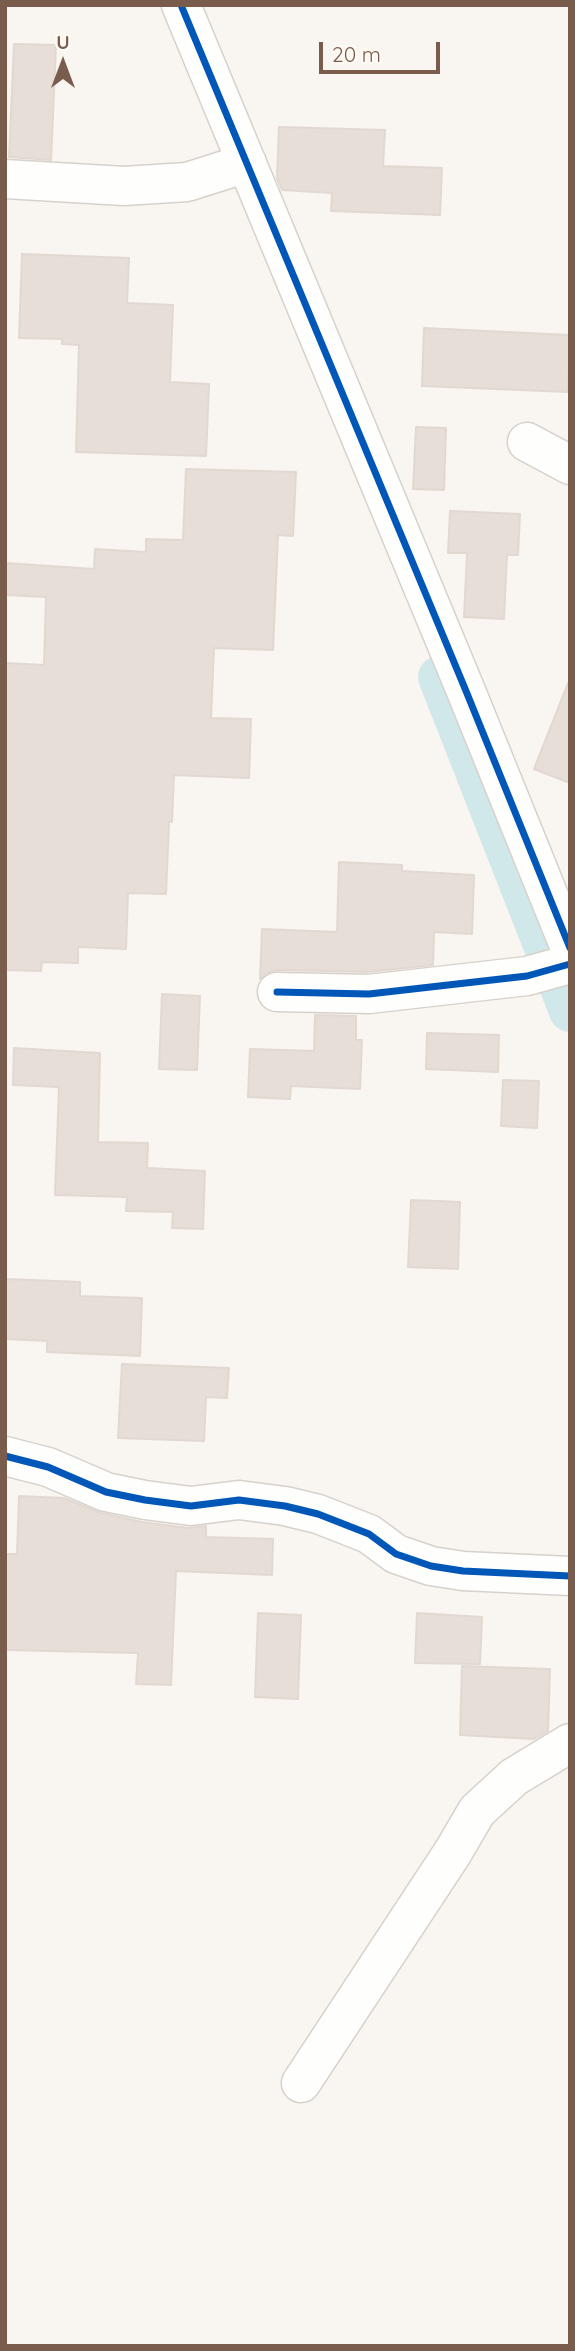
<!DOCTYPE html>
<html>
<head>
<meta charset="utf-8">
<style>
	body { margin:0 }
	#map { position:relative; width:575px; height:2351px; overflow:hidden; background:#f9f5f0; font-family:Quicksand,sans-serif }
	canvas { display:block }
	.frame { position:absolute; inset:0; border:7px solid #7a5c4d; pointer-events:none }
	.north { position:absolute; left:28px; top:28px; width:70px; height:70px; -webkit-text-stroke:5px #fffaf3; paint-order:stroke; rotate:0deg; font-size:19px; font-weight:700; line-height:28px; text-align:center; color:#7a5c4d }
	.north::after { content:''; display:block; margin:auto; width:24px; height:32px; background:#7a5c4d; clip-path:polygon(50% 0,100% 100%,50% 72%,0 100%) }
	.scale { position:absolute; left:319px; top:42px; width:121px; height:32px; box-sizing:border-box; border:4px solid #7a5c4d; border-top:0; padding-left:9px; font-size:21px; line-height:24px; white-space:nowrap; color:#7a5c4d; -webkit-text-stroke:5px #fffaf3; paint-order:stroke }
</style>
</head>
<body>
<div id="map">
<canvas width="575" height="2351"></canvas>
<div class="frame"></div>
<div class="north">U</div>
<div class="scale">20 m</div>
</div>
<script>
const ctx = document.querySelector('canvas').getContext('2d');
ctx.lineJoin = 'round';
function strokePath(path, color, width, dash) {
  ctx.strokeStyle = color;
  ctx.lineWidth = width;
  ctx.lineCap = dash ? 'butt' : 'round';
  ctx.setLineDash(dash || []);
  ctx.stroke(path);
}
function fill(path, color) {
  ctx.fillStyle = color;
  ctx.fill(path, 'evenodd');
}
strokePath(new Path2D(`
	M439 677 570 1011`), '#d0e8ea', 42);
const building = new Path2D(`
	M14 44 56 45 51 160 9 157Z
	M279 127 385 130 383 166 442 168 440 215 331 211 332 193 282 190 277 178Z
	M22 254 129 258 127 303 173 305 170 382 209 384 206 456 76 452 79 345 62 344V339L19 338Z
	M424 328 570 335 568 392 422 386Z
	M416 427 446 428 444 490 413 489Z
	M186 469 296 472 293 536 278 535 273 650 214 648 211 718 251 719 249 778 174 775 172 822H169L166 894 128 893 126 949 78 947V963L42 962 41 971 5 970V663L44 665 46 597 5 595V563L94 569 95 549 146 552V539L183 540Z
	M450 511 520 514 518 555H507L504 619 464 617 467 553H448Z
	M568 683H570V783L534 769Z
	M339 862 402 865V871L474 875 472 934 434 932 433 965 368 972 277 970 267 973 260 979 262 929 337 932Z
	M162 994 200 996 197 1070 159 1069Z
	M315 1015 356 1016V1040H362L360 1089 291 1086 290 1099 248 1097 250 1049 314 1051Z
	M427 1033 499 1035 498 1072 426 1069Z
	M14 1048 100 1053 98 1142 148 1143 147 1168 205 1171 203 1229 172 1228 173 1212 126 1211 127 1197 55 1195 59 1087 13 1085Z
	M503 1080 539 1081 537 1128 501 1126Z
	M411 1200 460 1202 458 1269 408 1267Z
	M5 1279 80 1282V1296L142 1298 140 1356 47 1352V1341L5 1339Z
	M122 1364 229 1368 227 1398 206 1397 204 1441 118 1438Z
	M19 1496 64 1498 101 1513 142 1522 188 1528 206 1526V1537L273 1539 272 1575 176 1571 171 1685 136 1684 138 1653 5 1650V1554H17Z
	M258 1613 301 1615 298 1699 255 1697Z
	M417 1613 482 1617 480 1664 415 1663Z
	M462 1666 550 1669 548 1731 534 1739 460 1735Z`);
fill(building, '#e6ded7');
strokePath(building, '#e2d8d2', 2);
const minor = new Path2D(`
	M181 5 466 691 570 948
	M5 179 124 186 187 182 247 163
	M527 442 570 465
	M277 992 369 994 527 976 570 964
	M5 1456 48 1467 106 1492 145 1500 191 1506 239 1500 285 1506 318 1514 369 1534 396 1554 431 1566 463 1571 570 1576
	M301 2083 453 1852 477 1811 514 1777 570 1743`);
strokePath(minor, '#d7d1cb', 41);
strokePath(minor, '#fefefd', 38);
strokePath(new Path2D(`
	M181 5 466 691 570 948
	M277 992 369 994 527 976 570 964
	M5 1456 48 1467 106 1492 145 1500 191 1506 239 1500 285 1506 318 1514 369 1534 396 1554 431 1566 463 1571 570 1576`), '#0057b8', 7);
</script>
</body>
</html>
